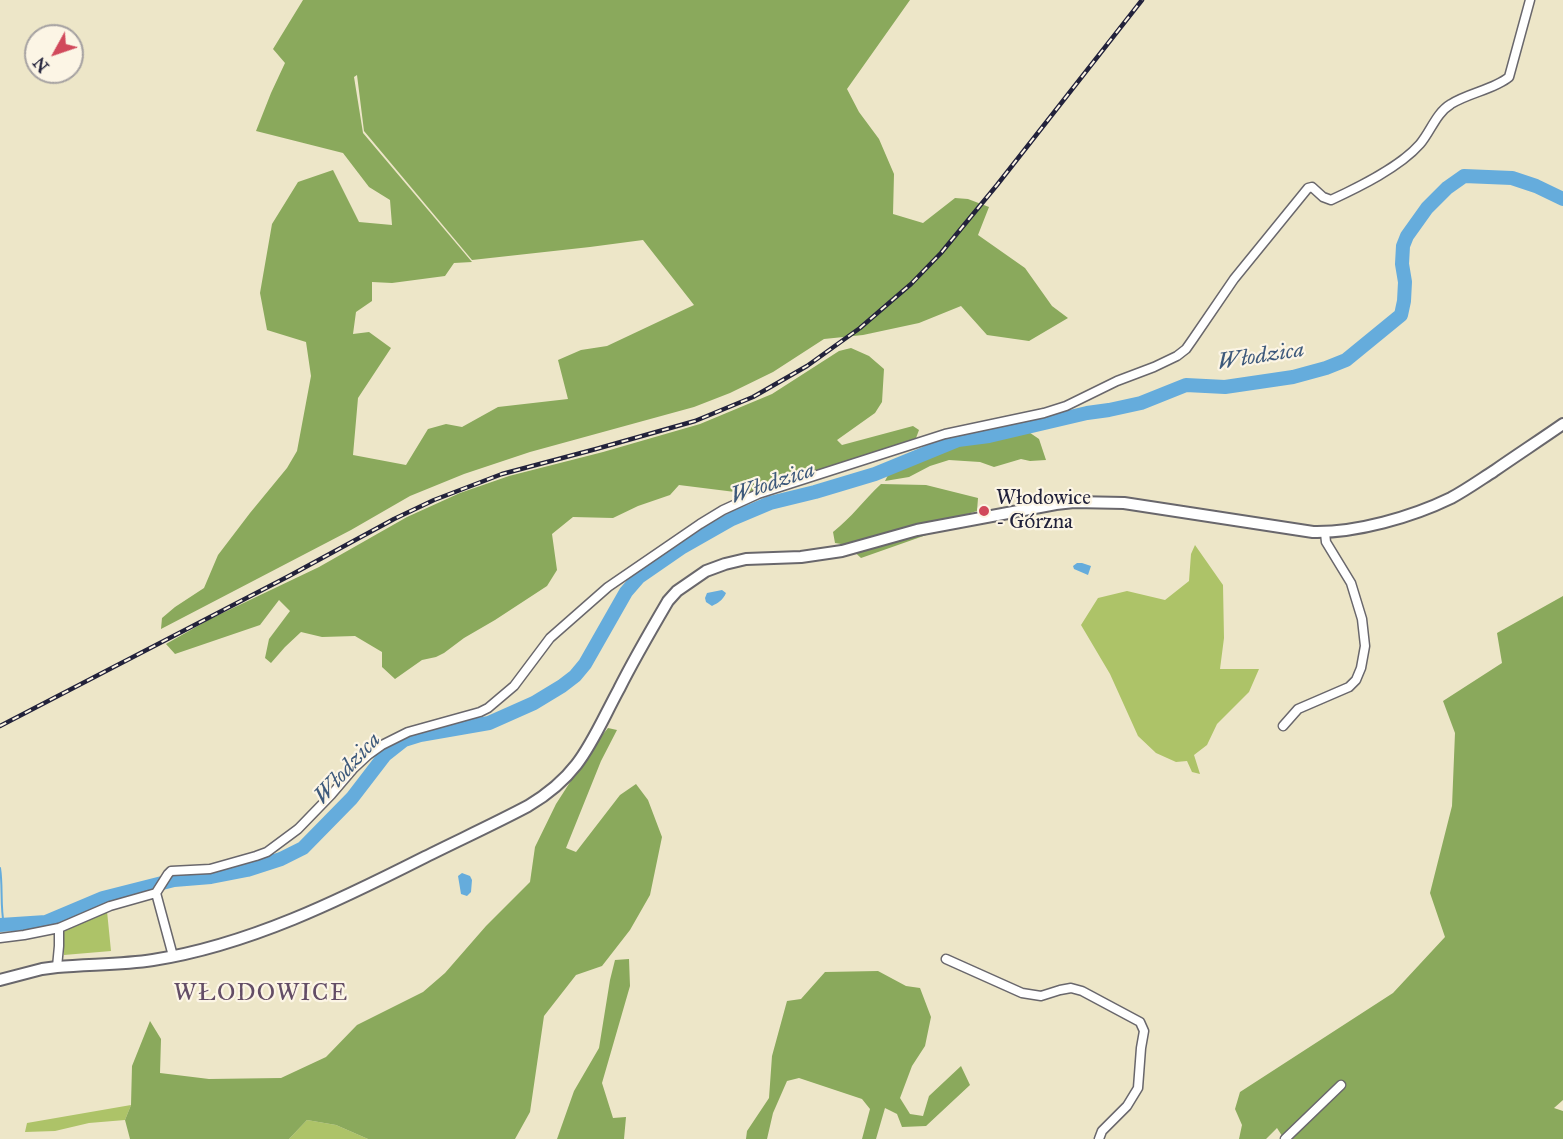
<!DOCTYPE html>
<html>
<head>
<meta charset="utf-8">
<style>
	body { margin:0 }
	#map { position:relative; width:1563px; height:1139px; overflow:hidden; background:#ede6c8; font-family:"IM FELL Great Primer",serif }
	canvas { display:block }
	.north { position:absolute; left:24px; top:24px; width:60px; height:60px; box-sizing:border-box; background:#fcf5e5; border:2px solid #a5a1a1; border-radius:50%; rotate:230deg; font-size:16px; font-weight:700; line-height:24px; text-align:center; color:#22223b }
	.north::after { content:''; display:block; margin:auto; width:21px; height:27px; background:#d1495b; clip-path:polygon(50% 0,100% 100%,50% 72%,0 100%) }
</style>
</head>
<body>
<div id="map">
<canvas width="1563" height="1139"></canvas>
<div class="north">N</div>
</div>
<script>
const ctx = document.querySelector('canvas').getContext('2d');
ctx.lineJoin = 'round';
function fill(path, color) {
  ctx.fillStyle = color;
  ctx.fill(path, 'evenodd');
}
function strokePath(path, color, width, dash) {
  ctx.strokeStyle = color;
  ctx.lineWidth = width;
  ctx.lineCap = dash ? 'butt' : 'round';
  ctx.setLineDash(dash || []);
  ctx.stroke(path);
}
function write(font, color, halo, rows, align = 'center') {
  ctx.font = font + ' "IM FELL Great Primer",serif';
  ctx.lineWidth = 4.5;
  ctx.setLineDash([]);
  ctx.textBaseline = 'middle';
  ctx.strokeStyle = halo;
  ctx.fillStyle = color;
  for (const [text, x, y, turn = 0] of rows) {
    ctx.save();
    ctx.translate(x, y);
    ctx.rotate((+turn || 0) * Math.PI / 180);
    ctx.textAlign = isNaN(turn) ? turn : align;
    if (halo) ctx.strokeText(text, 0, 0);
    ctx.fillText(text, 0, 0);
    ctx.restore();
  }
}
fill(new Path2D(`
	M1195 545 1223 585 1224 638 1220 669H1259L1249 692 1217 724 1207 745 1194 755 1200 774 1192 772 1187 761 1176 762 1156 753 1138 736 1110 674 1081 625 1098 598 1127 591 1165 600 1189 581 1191 554Z
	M107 911 111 951 64 955V931L68 926Z
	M131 1105 125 1120 89 1123 55 1131 25 1132 27 1123Z
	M307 1120 336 1125 368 1139H289Z`), '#adc368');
fill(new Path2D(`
	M303 0H910L847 89 859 112 879 139 894 174 893 214 923 223 955 198 968 199 989 207 978 235 1025 268 1052 306 1068 318 1029 341 987 335 961 306 919 323 863 335 824 339 773 372 730 393 694 407 530 452 464 474 410 496 351 530 161 629 162 618 175 607 204 588 218 555 250 513 287 468 297 451 311 376 306 342 267 330 260 293 272 224 298 182 333 170 359 222 392 225 390 200 369 187 343 153 256 131 271 93 285 63 273 49ZM357 75 364 131 472 260 590 247 643 240 694 305 607 346 581 350 558 360 568 399 498 407 462 427 446 424 428 429 406 465 353 455 358 398 391 348 369 332 353 334 356 312 372 301V282L392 283 445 276 454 263 472 262 363 133 354 77Z
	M851 348 869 356 884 369 882 402 875 413 837 440 842 445 913 426 919 430 916 438 751 494 679 485 670 495 638 506 613 518 573 517 552 534 557 570 547 586 495 620 464 638 444 653 436 657 422 660 395 679 382 667V652L355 636 322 637 301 632 285 647 271 663 265 658 269 639 290 611 279 600 260 625 175 654 166 644 210 619 319 567 407 517 460 493 509 476 603 452 700 424 772 394 839 351Z
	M1017 424 1039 439 1046 460 1030 461 1021 459 994 467 980 462 949 460 930 466 909 477 885 481 888 475 918 462 970 433Z
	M881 484 926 485 978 498 977 511 951 519 932 533 861 558 847 545 835 543 833 532C851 518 864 500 881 484Z
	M1563 596V1100L1554 1108 1563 1111V1139H1284L1277 1128 1266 1139H1239L1242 1125 1235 1109 1240 1092 1393 993 1445 937 1430 893 1452 806 1455 733 1443 701 1502 663 1497 633Z
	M608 728 617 730 601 761 566 848 576 852 620 795 636 784 648 800 662 837 650 895 630 930 602 966 576 975 544 1016 530 1112 515 1139H368L336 1125 307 1120 289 1139H130L125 1120 131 1105 132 1066 150 1021 161 1039 160 1073 209 1079 281 1078 326 1057 357 1025 423 992 445 973 486 926 530 882 535 847 556 804 594 745Z
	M629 959 630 986 602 1083 613 1118 626 1117 624 1139H557L574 1091 599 1048 610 980 615 960Z
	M878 971 906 986 920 988 931 1017 925 1046 912 1066 900 1098 910 1114 923 1116 929 1096 961 1066 970 1085 926 1126 902 1127 897 1114 885 1108 876 1139H862L870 1109 862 1099 799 1078 787 1081 773 1113 767 1139H746L747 1131 769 1098 772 1056 787 1001 801 999 825 972Z`), '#8aa95c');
fill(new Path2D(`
	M1077 563H1082L1091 566 1088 575 1074 569 1073 566Z
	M722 590 726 593C723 600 718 603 712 606L706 602 705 598 707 593Z
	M462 873 470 876 472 880 471 892 467 896 461 894 458 876Z`), '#65acdc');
strokePath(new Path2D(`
	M0 868C3 887 0 906 4 925`), '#65acdc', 2);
strokePath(new Path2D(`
	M0 925 46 922 103 898 174 880 211 877 247 870 281 859 303 848 352 798 385 755 404 740 420 735 489 723 534 703 562 686 575 676 585 664 626 592 639 577 681 548 732 519 770 503 815 492 875 474 958 440 989 436 1087 413 1109 410 1141 403 1186 385 1225 387 1293 377 1326 368 1346 360 1401 315 1404 301 1405 282 1402 264 1403 246 1407 236 1427 208 1447 188 1464 176 1512 178 1536 186 1563 199`), '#65acdc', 14);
const street = new Path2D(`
	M1283 726 1298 709 1349 687 1356 680 1361 668 1365 646 1362 619 1351 583 1326 542 1325 533
	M0 938 24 935 59 928 110 906 156 893
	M173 956 156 893 168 874 171 871 210 869 256 856 267 852 298 829 331 795 354 768 368 755 382 745 408 732 480 712 488 708 514 686 550 638 608 587 700 524 723 510 758 494 945 434 1044 413 1066 406 1117 381 1154 367 1177 356 1186 349 1193 339 1234 279 1308 188 1312 187 1323 197 1331 200C1359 187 1400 167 1420 144 1431 131 1436 113 1451 104 1468 93 1495 89 1509 77L1530 0
	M946 959 1022 993 1041 996 1060 990 1071 988 1082 991 1140 1022 1144 1031 1141 1048 1138 1088 1127 1106 1102 1131 1099 1139
	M57 967 59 946V928
	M1285 1139 1341 1085`);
const secondary = new Path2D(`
	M0 980 42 969 57 967C89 964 121 965 153 960 249 945 340 900 425 857 459 840 494 824 528 806 582 774 591 741 619 689 634 659 651 630 668 601L677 591 706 571 725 564 746 559 801 557 842 551 917 530 1056 504 1074 502 1124 503 1313 532C1356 533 1412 517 1451 498 1466 490 1480 480 1494 471 1517 455 1540 440 1563 424`);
strokePath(street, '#69676c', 11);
strokePath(secondary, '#69676c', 14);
strokePath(street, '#fff', 8);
strokePath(secondary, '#fff', 10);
const rail = new Path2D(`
	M0 726 289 576 394 519 434 500 502 474 596 449 695 421 753 397 807 366 860 328 911 284 941 253 997 185 1142 0`);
strokePath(rail, '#22223b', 4.5);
strokePath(rail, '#fcf5e5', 2, [7]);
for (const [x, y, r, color] of [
	[984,511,6,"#d1495b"]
]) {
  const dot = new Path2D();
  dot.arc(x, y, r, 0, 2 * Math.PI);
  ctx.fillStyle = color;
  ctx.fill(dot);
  strokePath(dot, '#fcf5e5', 2);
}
write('21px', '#22223b', '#fcf5e5', [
	["Włodowice",996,499],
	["- Górzna",996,523]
], 'left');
write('italic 22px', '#3d597b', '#fcf5e5', [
	["Włodzica",1261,357,-9],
	["Włodzica",773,484,-19],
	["Włodzica",348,769,-48]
]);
ctx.letterSpacing = '1.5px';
write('24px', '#634d66', '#fcf5e5', [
	["WŁODOWICE",261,994]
]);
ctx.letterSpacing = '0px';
</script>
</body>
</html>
